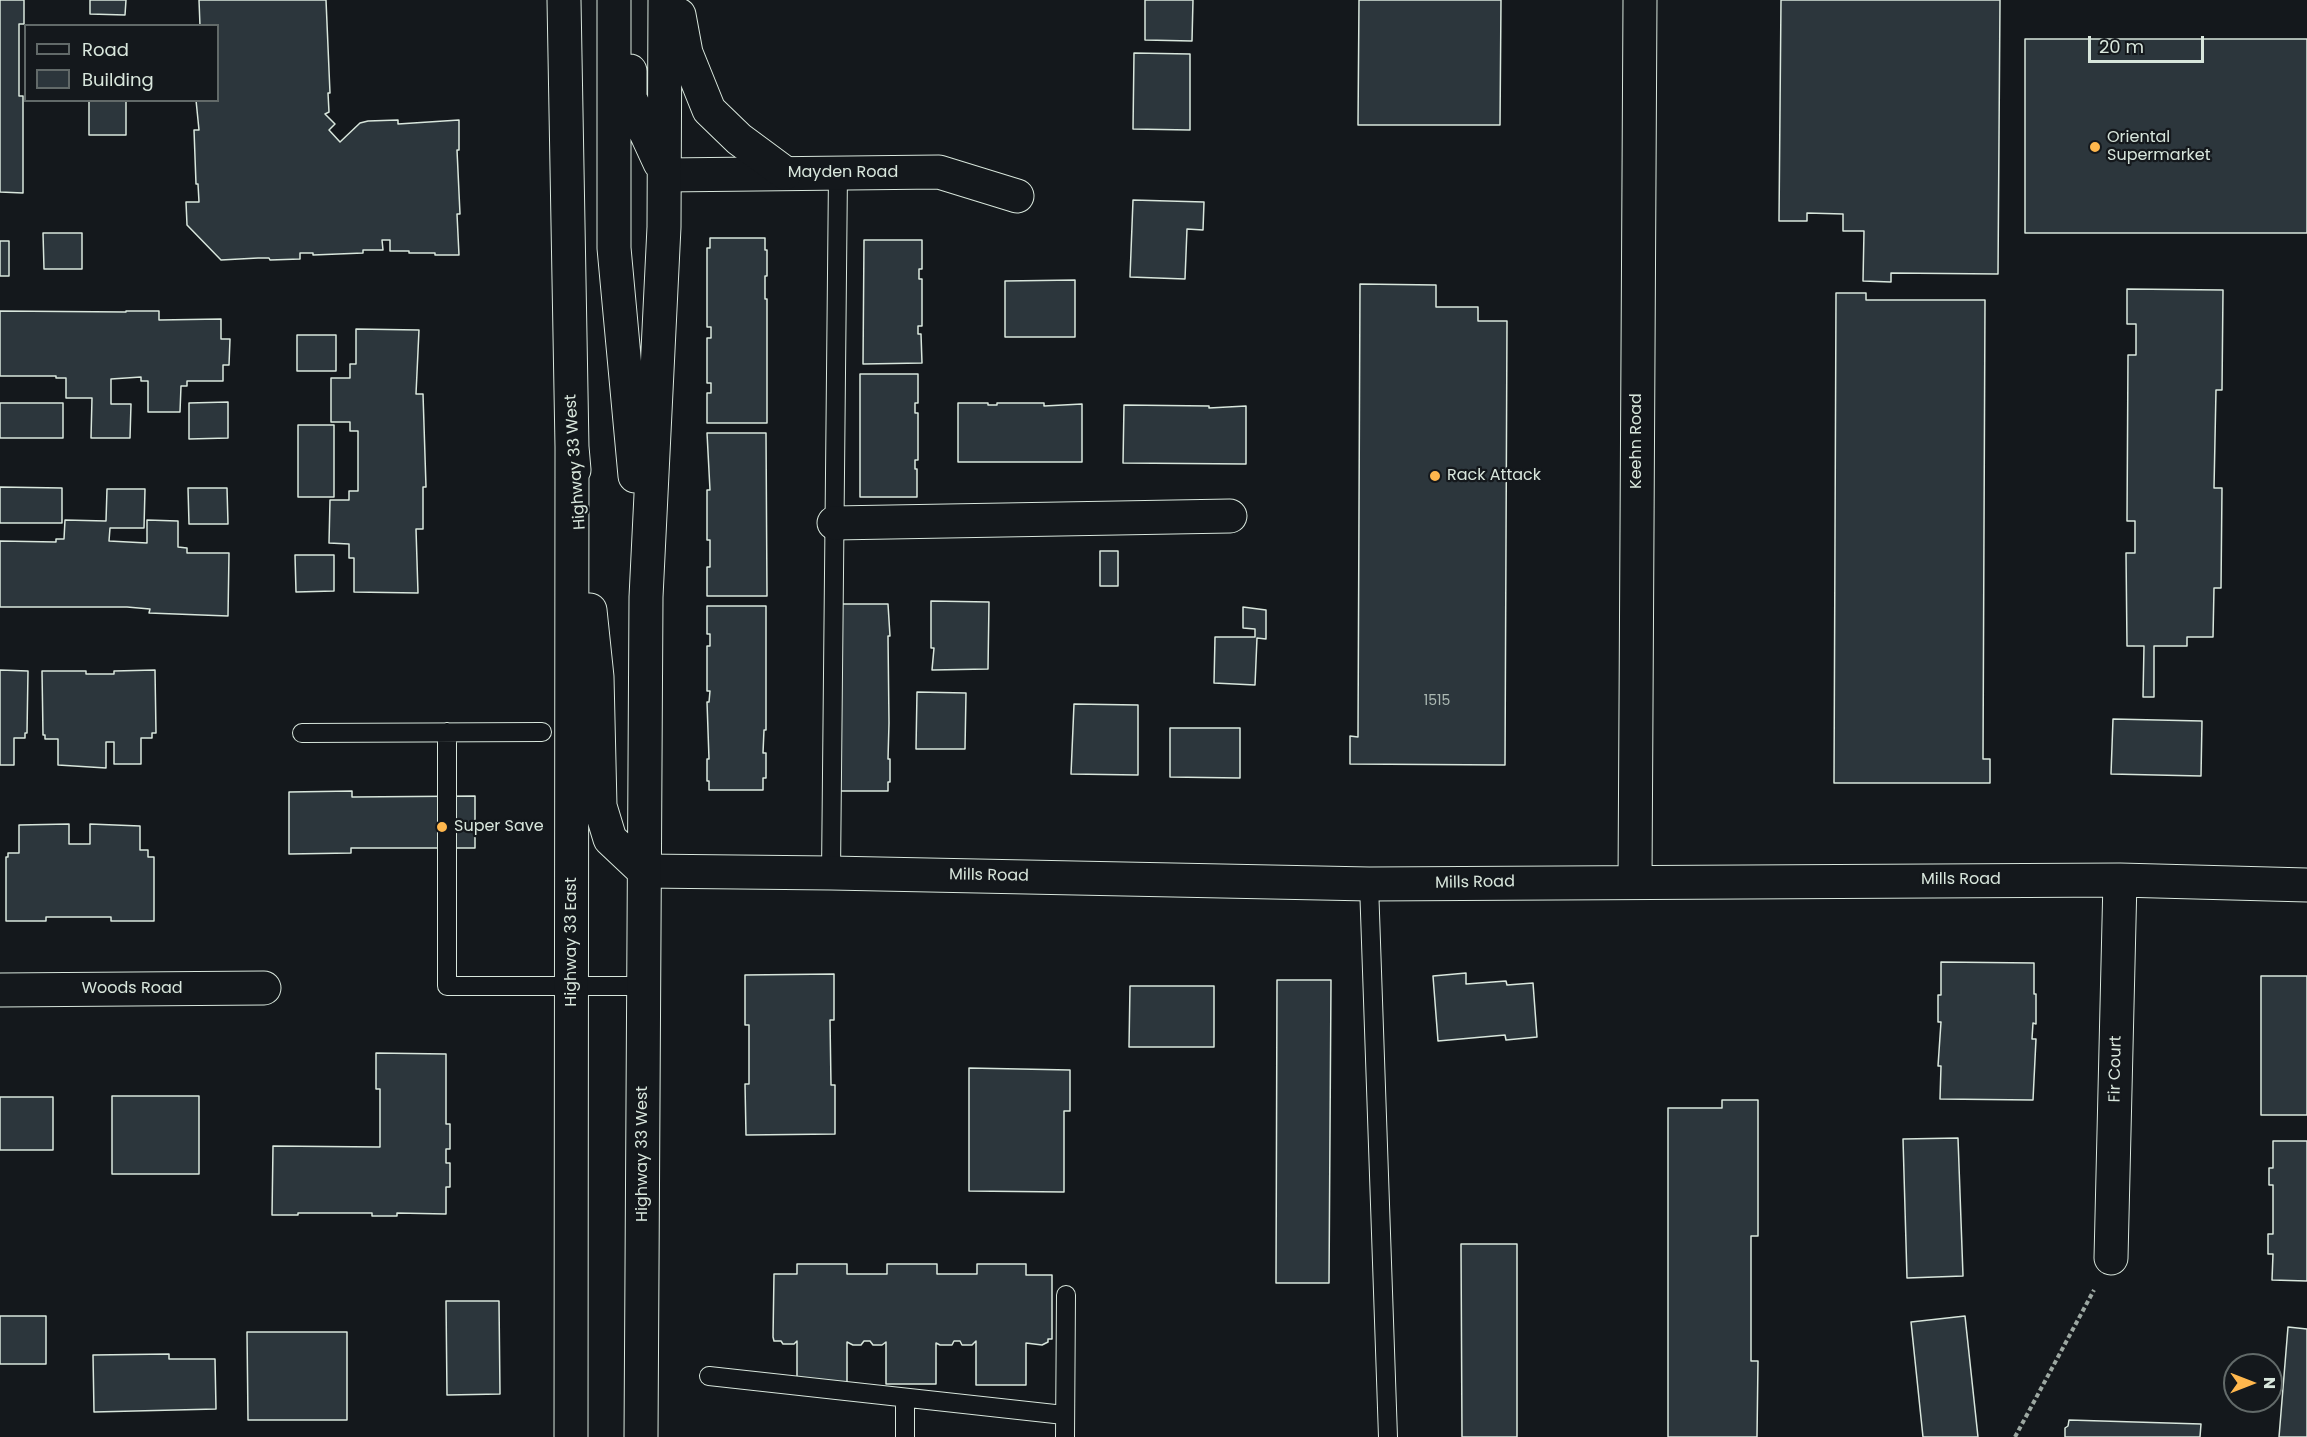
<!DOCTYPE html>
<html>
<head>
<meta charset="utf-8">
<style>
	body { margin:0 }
	#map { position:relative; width:2307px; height:1437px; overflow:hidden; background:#14181c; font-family:Poppins,sans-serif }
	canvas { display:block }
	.legend { position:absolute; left:24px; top:24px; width:195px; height:78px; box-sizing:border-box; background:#14181c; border:2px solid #626a69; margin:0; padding:8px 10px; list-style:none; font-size:18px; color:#d8e6dc }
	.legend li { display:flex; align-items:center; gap:12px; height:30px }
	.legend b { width:30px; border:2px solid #626a69 }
	.north { position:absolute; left:2223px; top:1353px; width:60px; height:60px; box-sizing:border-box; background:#14181c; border:2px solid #626a69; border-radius:50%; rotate:90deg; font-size:16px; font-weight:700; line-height:24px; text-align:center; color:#d8e6dc }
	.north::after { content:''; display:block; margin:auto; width:21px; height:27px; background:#ffb74d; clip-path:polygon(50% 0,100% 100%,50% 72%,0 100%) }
	.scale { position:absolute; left:2088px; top:36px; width:116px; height:27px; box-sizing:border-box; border:3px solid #d8e6dc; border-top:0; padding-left:8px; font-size:18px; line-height:21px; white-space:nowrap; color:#d8e6dc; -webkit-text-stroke:4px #14181c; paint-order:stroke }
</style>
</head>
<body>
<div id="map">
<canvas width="2307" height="1437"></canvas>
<ul class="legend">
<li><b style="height:8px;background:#14181c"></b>Road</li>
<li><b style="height:16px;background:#2c363c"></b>Building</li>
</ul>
<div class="north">N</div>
<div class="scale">20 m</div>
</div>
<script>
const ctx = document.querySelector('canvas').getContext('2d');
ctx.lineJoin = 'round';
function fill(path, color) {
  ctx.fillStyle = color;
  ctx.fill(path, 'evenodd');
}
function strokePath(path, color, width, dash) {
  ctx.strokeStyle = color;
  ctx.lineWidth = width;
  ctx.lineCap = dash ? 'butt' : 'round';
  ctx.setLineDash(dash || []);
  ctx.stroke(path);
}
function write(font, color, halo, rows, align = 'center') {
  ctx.font = font + ' Poppins,sans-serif';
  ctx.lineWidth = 4.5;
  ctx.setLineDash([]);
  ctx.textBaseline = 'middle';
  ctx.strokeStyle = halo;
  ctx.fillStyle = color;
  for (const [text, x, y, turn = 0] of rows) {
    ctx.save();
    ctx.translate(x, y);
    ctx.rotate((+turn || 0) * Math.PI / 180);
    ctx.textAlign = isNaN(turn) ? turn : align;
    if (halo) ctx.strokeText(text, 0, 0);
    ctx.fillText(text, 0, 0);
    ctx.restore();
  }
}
const building = new Path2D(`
	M0 0H24V24H19V96H23V193L0 192Z
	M90 0H126L125 15 90 14Z
	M199 0H326L330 93H328L329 112 325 114 335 124 329 130 340 142 360 123 368 121 398 120V124L459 120V150H457L460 214H457L459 255H435V253H409V251H390V240H382L383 250H363V253L313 255V253H300V259L270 260 269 258H258L221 260 187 225 186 202H199L198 184H196L194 130H199L196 100H218V26H200Z
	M1145 0H1193L1192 41 1145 40Z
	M1359 0H1501L1500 125H1358Z
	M1781 0H2000L1998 274 1891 273V282L1863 281 1864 231H1843V214L1807 213V221H1779Z
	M2025 39H2307V233H2025Z
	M1134 53 1190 54V130L1133 129Z
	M89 100H126V135H89Z
	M1133 200 1204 202 1203 230 1187 229 1185 279 1130 277Z
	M43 233H82V269H44Z
	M710 238H765V250H767V276H765V299H767V423H707V393H711V383H707V338H711V327H707V248H710Z
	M864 240H922V269H919V279H922V326H918V334H921L922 363 863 364Z
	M0 241H9V276H0Z
	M1075 280V337H1005V281Z
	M1360 284 1436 285V307H1478V321H1507L1505 765 1350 764V736L1358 737Z
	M2127 289 2223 290 2222 390H2216L2214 488H2222L2221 588H2214L2213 637H2187V646H2154V697H2143L2144 646H2127L2126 553H2135V521H2127L2128 355H2136V324H2127Z
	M1836 293H1866V300H1985L1983 759H1990V783H1834Z
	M0 311 126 312V311H159V320L221 319V339H230L229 365H223V381H187V386H181L180 412H148V381H141V377L111 379V404H131L130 438H91L92 398H66V378H56V376H0Z
	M356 329 419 330 416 394H423L426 487H423V529H416L418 593 354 592V558H349V544L329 543 330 500H349V491H358V431H350V422H331V378H350V364H356Z
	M297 335H336V371H297Z
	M860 374H918V403H915V413H918V460H915V469H917V497H860Z
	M228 402V438L189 439V403Z
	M0 403H63V438H0Z
	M958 403H988V405H997V403H1044V406L1082 404V462H958Z
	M1124 405 1209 406V408L1246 406V464L1123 463Z
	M298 425H334V497H298Z
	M707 433H766L767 596H707V567H710V540H707V490H710Z
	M0 487 62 488V523H0Z
	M188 488H227L228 524H189Z
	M107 489H145L144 528H110L109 541 147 543V520L178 521V547L187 548V553H229L228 616 149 613 150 609 127 607H0V541L56 542V539H64L65 520 106 521Z
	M1100 551H1118V586H1100Z
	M295 555H334V591L296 592Z
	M931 601 989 602 988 669 932 670 934 648H931Z
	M837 604H888L890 636H888L889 723 888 759H890V782H888V791H837Z
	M707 606H766V730H764L763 753H766V778H763V790H709V781H707V759H709L707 702H709L710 691H707V646H710V634H707Z
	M1243 607 1266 610V639L1257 638 1255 685 1214 683 1215 637H1255V629L1243 628Z
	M0 670 28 671 27 733H25V738H14V765H0Z
	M155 670 156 733H152V738H141V764H114V742H106V768L58 765V739H45V735H43L42 671H86V674H114V671Z
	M917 692 966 693 965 749H916Z
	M1074 704 1138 705V775L1071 774Z
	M2113 719 2202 721 2201 776 2111 774Z
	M1170 728H1240V778L1170 777Z
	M352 791V797L475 796V848H351V853L289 854V792Z
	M69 824V844H90V824L140 826V850H148V857H154V921H111V917H46V921H6V857H8V853H19V825Z
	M1941 962 2034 963V994H2036V1024L2033 1023 2032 1039H2036L2033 1100 1940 1099 1941 1066H1938L1941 1022H1938V995H1941Z
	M1466 973V984L1506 981 1507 985 1533 983 1537 1037 1506 1040 1505 1035 1438 1041 1433 976Z
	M834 974V1020H830L831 1085H835V1134L746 1135 745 1084H749V1025H745V975Z
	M2261 976H2307V1115H2261Z
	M1277 980H1331L1329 1283H1276Z
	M1130 986H1214V1047H1129Z
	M376 1053 446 1054V1124H450V1149H446V1163H450V1187H446V1214L397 1213V1216H372V1213H298V1215H272L273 1146 380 1147V1089H376Z
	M969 1068 1070 1070V1111H1064V1192L969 1191Z
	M112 1096H199V1174H112Z
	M0 1097H53V1150H0Z
	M1722 1100H1758V1236H1751V1361H1758L1757 1437H1668V1108H1722Z
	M1958 1138 1963 1276 1907 1278 1903 1139Z
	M2273 1141H2307V1281L2272 1280 2273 1254H2268V1234H2273V1185H2269V1168H2273Z
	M1461 1244H1517V1437H1462Z
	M797 1264H847V1274H887V1264H937V1274H977V1264H1026V1275H1052V1339H1048V1342L1042 1345 1026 1343V1385H976V1341L972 1345H962L960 1341H954L952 1345H940L936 1343V1384H886V1342L882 1345H873L870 1341H864L861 1345H853L847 1342V1384H797V1341L794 1344H783L781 1341H774L773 1337 774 1274H797Z
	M446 1301H499L500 1394 447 1395Z
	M0 1316H46V1364H0Z
	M1965 1316 1978 1437H1923L1911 1322Z
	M2288 1327 2307 1329V1437H2279Z
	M247 1332H347V1420H248Z
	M169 1354V1359H215L216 1409 94 1412 93 1355Z
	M2069 1420 2201 1424 2200 1437H2065V1428L2068 1426Z`);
fill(building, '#2c363c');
strokePath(building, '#d8e6dc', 1.5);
const lane = new Path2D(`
	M447 732V986H643
	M302 733 542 732
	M831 873 838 173
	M1369 884 1388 1437
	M709 1376 1064 1415
	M905 1399V1437
	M1065 1437 1066 1295`);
const street = new Path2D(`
	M665 175 939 172 1017 196
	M834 523 1230 516
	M644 871 831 873 1369 884 2120 880 2307 885
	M1635 881 1640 0
	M0 990 264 988
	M2111 1258 2120 880`);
const primary = new Path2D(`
	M564 0 572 447 574 470
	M614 0V248L635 476
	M679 15 686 53 709 110 739 139 785 173
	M630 71V98L660 163
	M590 610 597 677 600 806 610 839 644 871
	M571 1437 572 447
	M641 1437 646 597 664 227 665 0`);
strokePath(lane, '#d8e6dc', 20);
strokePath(street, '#d8e6dc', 35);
strokePath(primary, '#d8e6dc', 35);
strokePath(new Path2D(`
	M2015 1437 2094 1290`), '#9da8a2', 4, [4.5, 3]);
strokePath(lane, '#14181c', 18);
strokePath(street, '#14181c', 33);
strokePath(primary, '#14181c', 33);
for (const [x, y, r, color] of [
	[2095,147,6,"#ffb74d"],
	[1435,476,6,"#ffb74d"],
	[442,827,6,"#ffb74d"]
]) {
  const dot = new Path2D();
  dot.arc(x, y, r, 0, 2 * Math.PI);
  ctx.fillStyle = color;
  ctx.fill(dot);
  strokePath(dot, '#14181c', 2);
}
write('14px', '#adbab4', null, [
	["1515",1437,701]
]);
write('16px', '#d8e6dc', '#14181c', [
	["Oriental",2107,138],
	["Supermarket",2107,156],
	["Rack Attack",1447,476],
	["Super Save",454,827]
], 'left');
write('16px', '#d8e6dc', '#14181c', [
	["Mayden Road",843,173],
	["Keehn Road",1637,441,-90],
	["Highway 33 West",576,462,-94],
	["Mills Road",989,876,1],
	["Mills Road",1961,880],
	["Mills Road",1475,883,-1],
	["Highway 33 East",572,942,-90],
	["Woods Road",132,989],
	["Fir Court",2116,1069,-89],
	["Highway 33 West",643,1154,-90]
]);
</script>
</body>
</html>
